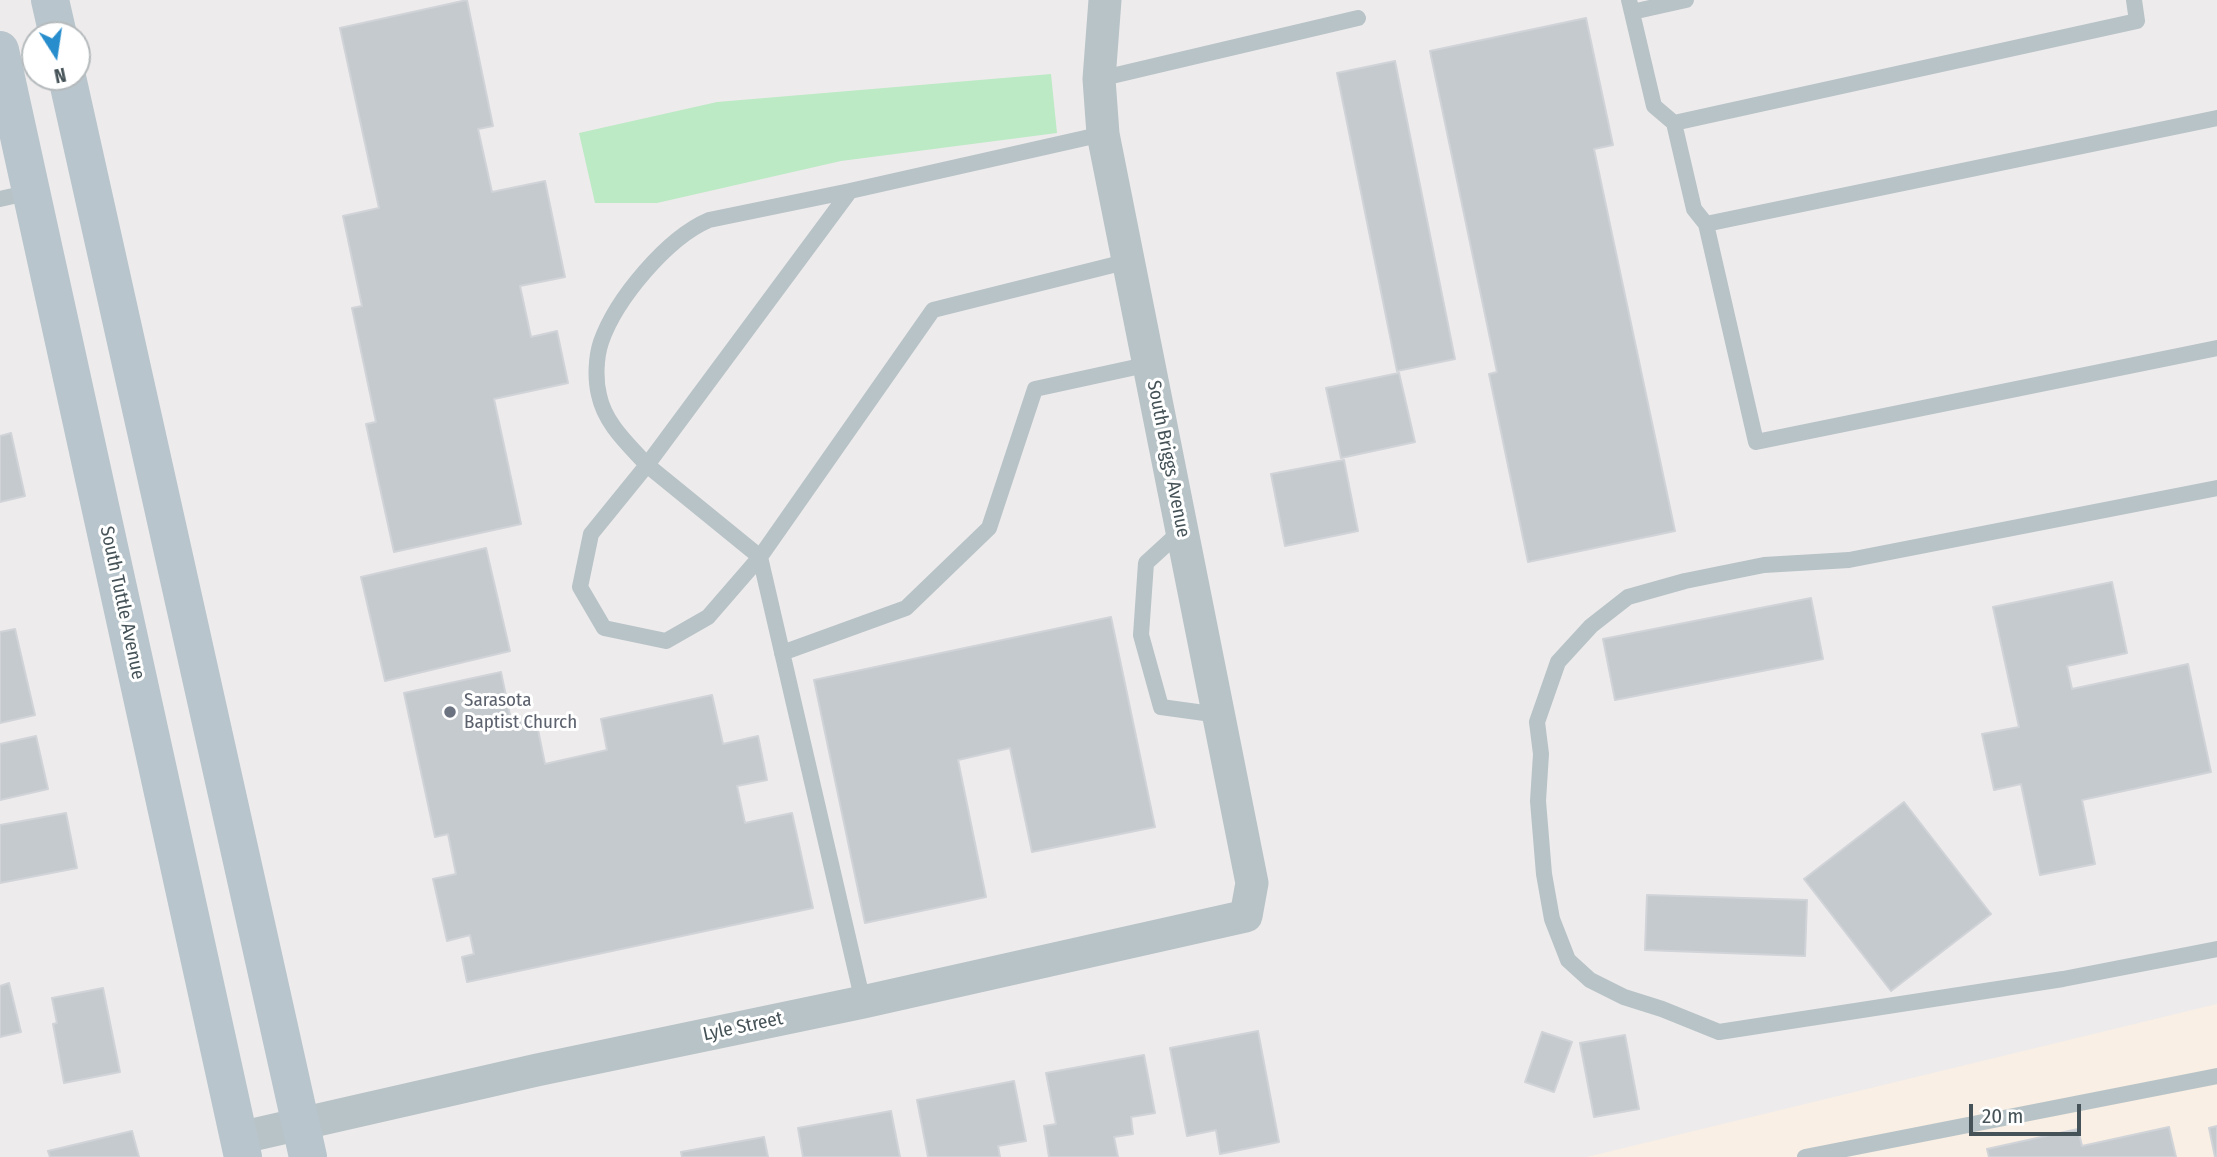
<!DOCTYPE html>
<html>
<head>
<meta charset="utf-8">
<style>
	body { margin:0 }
	#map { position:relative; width:2217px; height:1157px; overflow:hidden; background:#eeebec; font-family:"Fira Sans Condensed",sans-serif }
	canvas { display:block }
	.north { position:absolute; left:21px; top:21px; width:70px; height:70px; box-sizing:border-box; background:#fff; border:2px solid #b5babc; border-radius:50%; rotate:168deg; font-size:19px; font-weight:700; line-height:28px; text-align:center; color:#455257 }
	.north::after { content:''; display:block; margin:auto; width:24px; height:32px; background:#278dcc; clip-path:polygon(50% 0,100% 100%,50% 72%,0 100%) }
	.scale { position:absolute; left:1969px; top:1104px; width:112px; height:32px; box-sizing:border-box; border:4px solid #455257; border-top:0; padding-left:9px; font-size:21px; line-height:24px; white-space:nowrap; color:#455257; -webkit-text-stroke:5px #fff; paint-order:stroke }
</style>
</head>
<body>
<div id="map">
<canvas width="2217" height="1157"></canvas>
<div class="north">N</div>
<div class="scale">20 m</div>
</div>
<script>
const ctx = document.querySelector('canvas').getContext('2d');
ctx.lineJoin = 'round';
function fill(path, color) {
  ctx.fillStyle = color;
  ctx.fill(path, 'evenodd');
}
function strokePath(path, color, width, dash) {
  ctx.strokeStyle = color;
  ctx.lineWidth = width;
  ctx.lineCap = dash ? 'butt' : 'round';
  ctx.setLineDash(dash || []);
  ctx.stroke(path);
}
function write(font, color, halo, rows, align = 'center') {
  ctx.font = font + ' "Fira Sans Condensed",sans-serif';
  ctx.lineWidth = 6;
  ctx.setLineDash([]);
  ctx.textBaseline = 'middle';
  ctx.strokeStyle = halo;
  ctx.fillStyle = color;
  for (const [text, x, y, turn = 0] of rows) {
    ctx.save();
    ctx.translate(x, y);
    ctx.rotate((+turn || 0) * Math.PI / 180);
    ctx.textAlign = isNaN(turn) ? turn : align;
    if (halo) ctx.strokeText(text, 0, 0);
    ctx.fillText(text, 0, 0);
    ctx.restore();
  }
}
fill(new Path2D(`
	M2217 1004V1157H1587Z`), '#f9efe4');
fill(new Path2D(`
	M1051 74 1057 133 841 161 657 203H595L579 133 717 102Z`), '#bceac5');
const building = new Path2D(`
	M467 0 493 126 478 129 492 192 545 181 565 277 520 286 531 337 557 331 568 383 494 399 521 524 394 552 366 424 376 422 352 308 362 306 343 216 379 208 340 28Z
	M1586 18 1613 145 1594 149 1675 531 1528 562 1489 374 1497 372 1430 51Z
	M1395 61 1455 359 1397 371 1337 73Z
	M1399 373 1415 442 1341 458 1326 388Z
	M11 433 25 496 0 502V436Z
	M1344 460 1358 531 1285 546 1271 474Z
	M486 548 510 651 385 681 361 577Z
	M2112 582 2127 653 2067 666 2072 689 2188 664 2211 772 2082 800 2095 864 2040 875 2021 784 1994 790 1982 734 2019 727 1993 607Z
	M1811 598 1823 659 1615 700 1603 639Z
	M1111 617 1155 827 1032 852 1010 748 958 760 986 897 865 923 814 680Z
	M15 629 35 715 0 723V632Z
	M501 672 511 720 535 715 545 764 607 750 601 719 712 695 723 744 758 736 767 780 737 786 745 823 792 813 813 908 467 982 462 957 474 954 470 935 447 941 433 879 456 874 448 834 435 837 404 693Z
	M36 736 48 789 0 800V744Z
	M1904 802 1991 914 1891 991 1804 879Z
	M66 813 77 868 0 883V825Z
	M1647 895 1807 900 1805 956 1645 950Z
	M9 983 21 1032 0 1037V986Z
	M103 988 120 1072 64 1083 53 1024 57 1023 52 998Z
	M1258 1031 1279 1142 1220 1154 1216 1130 1187 1136 1170 1048Z
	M1542 1032 1572 1042 1554 1092 1525 1082Z
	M1625 1035 1639 1109 1594 1117 1580 1043Z
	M1144 1055 1155 1113 1131 1117 1133 1134 1114 1137 1118 1157H1049L1044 1126 1056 1124 1046 1073Z
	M1014 1081 1026 1141 998 1146 1000 1157H928L917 1100Z
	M891 1111 900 1157H803L798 1128Z
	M2217 1126V1157H2215L2209 1128Z
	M2169 1127 2176 1157H1989L1987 1149 2078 1129 2082 1146Z
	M132 1131 139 1157H50L48 1151Z
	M764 1137 768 1157H682L681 1152Z`);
fill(building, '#c5cace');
strokePath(building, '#d0d3d7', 2);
strokePath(new Path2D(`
	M1629 0 1654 106 1674 123 1694 209 1706 224 1756 442 2217 348
	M1632 12 1686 0
	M1099 79 1358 18
	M1674 123 2137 21 2134 0
	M850 191 709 220C667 238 616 299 601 342 596 357 595 379 599 395 605 424 628 444 647 465L591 534 580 587 604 628 666 641 708 617 760 557 933 310 1129 261
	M0 199 31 192
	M1706 224 2217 118
	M2217 488 1849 560 1764 565 1685 581 1628 597 1591 626 1558 662 1537 722 1541 754 1538 801 1544 874 1552 919 1568 960 1590 980 1624 997 1662 1009 1719 1032 2063 979 2217 949
	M1182 530 1146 563 1141 635 1161 707 1219 715
	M782 653 906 608 989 528 1035 389 1150 364
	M863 1002 760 557 647 465 850 191 1103 134
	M1805 1157 2217 1076`), '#b8c3c7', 16);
strokePath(new Path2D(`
	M239 1138 537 1070 863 1002 1246 916 1252 883 1103 134 1099 79 1105 0`), '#b8c3c7', 33);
strokePath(new Path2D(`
	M50 0 58 35
	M0 50 243 1157
	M67 77 308 1157`), '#b8c5cc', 38);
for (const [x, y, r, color] of [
	[450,712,7,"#6b7280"]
]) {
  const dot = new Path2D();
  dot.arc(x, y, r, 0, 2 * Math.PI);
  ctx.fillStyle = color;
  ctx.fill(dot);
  strokePath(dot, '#fff', 2.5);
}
write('19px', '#455257', '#fff', [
	["South Briggs Avenue",1168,459,79],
	["South Tuttle Avenue",122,603,78],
	["Lyle Street",743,1027,-12]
]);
write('19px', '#5b616d', '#fff', [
	["Sarasota",464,701],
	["Baptist Church",464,723]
], 'left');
</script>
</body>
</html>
